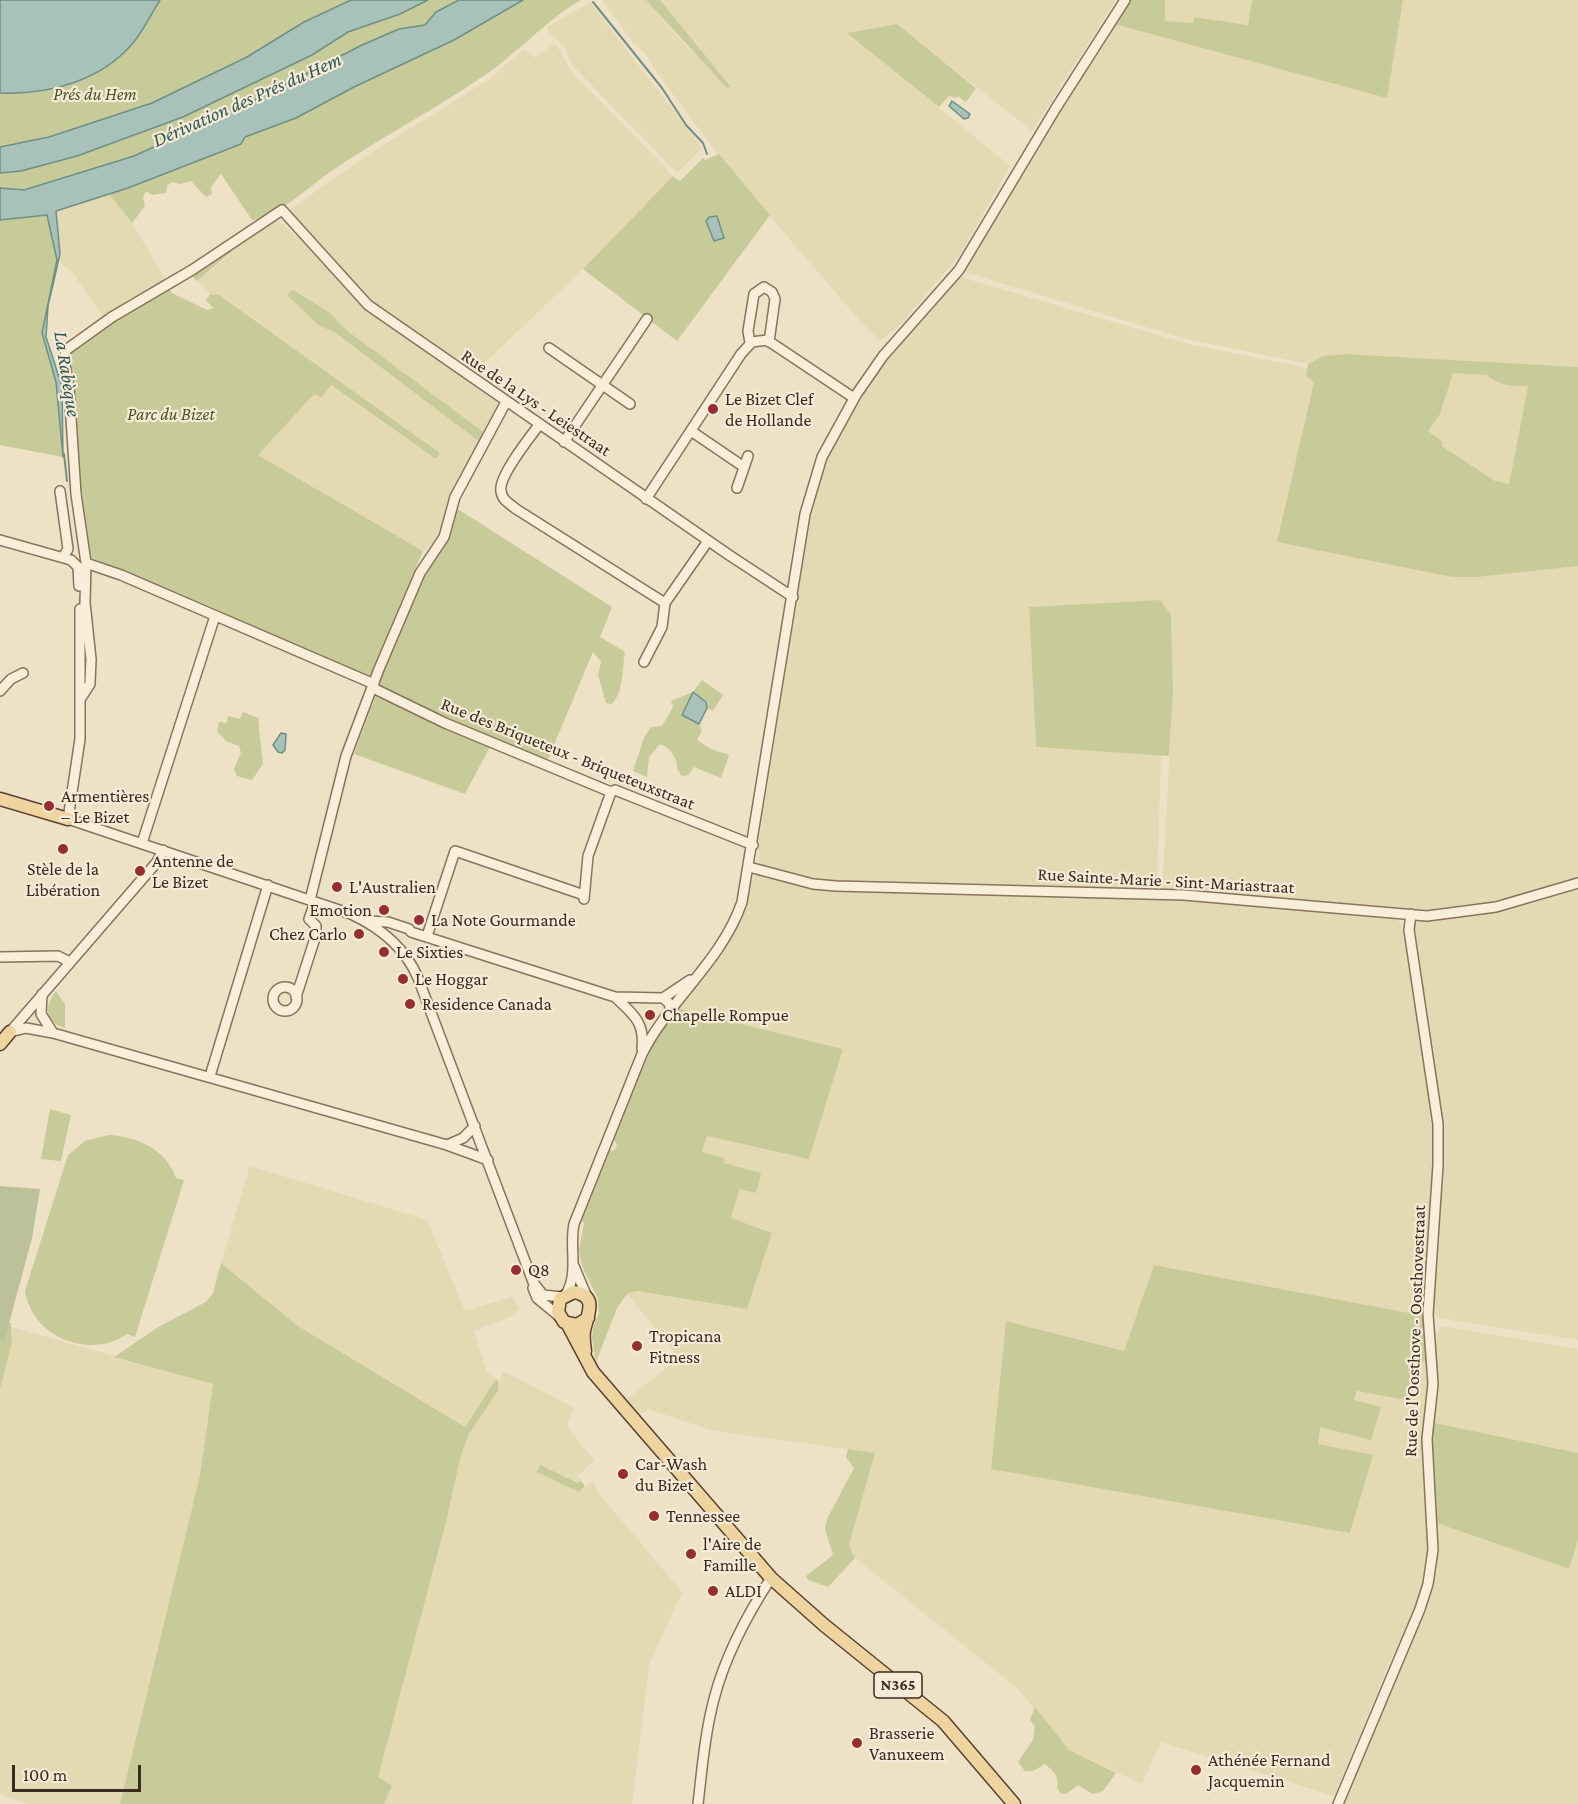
<!DOCTYPE html>
<html>
<head>
<meta charset="utf-8">
<style>
	body { margin:0 }
	#map { position:relative; width:1578px; height:1804px; overflow:hidden; background:#ede1c6; font-family:"Crimson Pro",serif }
	canvas { display:block }
	.scale { position:absolute; left:12px; top:1765px; width:129px; height:27px; box-sizing:border-box; border:3px solid #392b20; border-top:0; padding-left:8px; font-size:18px; line-height:21px; white-space:nowrap; color:#392b20; -webkit-text-stroke:4px #f5ebd6; paint-order:stroke }
</style>
</head>
<body>
<div id="map">
<canvas width="1578" height="1804"></canvas>
<div class="scale">100 m</div>
</div>
<script>
const ctx = document.querySelector('canvas').getContext('2d');
ctx.lineJoin = 'round';
function fill(path, color) {
  ctx.fillStyle = color;
  ctx.fill(path, 'evenodd');
}
function strokePath(path, color, width, dash) {
  ctx.strokeStyle = color;
  ctx.lineWidth = width;
  ctx.lineCap = dash ? 'butt' : 'round';
  ctx.setLineDash(dash || []);
  ctx.stroke(path);
}
function write(font, color, halo, rows, align = 'center') {
  ctx.font = font + ' "Crimson Pro",serif';
  ctx.lineWidth = 4.5;
  ctx.setLineDash([]);
  ctx.textBaseline = 'middle';
  ctx.strokeStyle = halo;
  ctx.fillStyle = color;
  for (const [text, x, y, turn = 0] of rows) {
    ctx.save();
    ctx.translate(x, y);
    ctx.rotate((+turn || 0) * Math.PI / 180);
    ctx.textAlign = isNaN(turn) ? turn : align;
    if (halo) ctx.strokeText(text, 0, 0);
    ctx.fillText(text, 0, 0);
    ctx.restore();
  }
}
fill(new Path2D(`
	M602 0H646L686 46 730 86 660 0H1116L1032 131 897 24 848 33 1010 166 961 253 901 324 880 341 862 323 725 164 655 70 645 53 633 43Z
	M1165 0H1252L1248 25 1195 17 1193 23 1165 21Z
	M1403 0H1578V367L1344 354 1323 356 1308 364 1182 338 965 272 1025 164 1114 24 1386 97Z
	M590 2 702 148 677 173 572 65 565 47 548 32 547 28 553 24Z
	M555 43 573 73 673 176 583 269 472 375 364 298 288 211 369 154 488 80 524 49 534 58Z
	M109 194 132 223 167 282 105 319 72 272 60 263 56 211Z
	M276 219 310 248 357 299 500 405 486 434 345 329 330 313 287 294 317 324 337 334 481 443 450 504 434 543 423 551 258 455 314 393 330 385 436 459 440 453 219 295 210 294 197 281 228 257 229 248Z
	M960 277 1192 345 1307 368 1306 376 1314 381 1278 541 1452 577H1478L1578 566V880L1469 909 1431 912 1162 890 1173 693 1171 614 1160 600 1029 607 1036 747 1161 755 1157 885 1153 890 822 883 762 865 758 861 759 840 808 527 823 473 834 441 882 365Z
	M1452 373 1488 375 1496 383 1507 386 1528 385 1509 484 1495 481 1442 446 1428 431 1440 414Z
	M758 873 820 889 854 892 1138 897 1385 914 1399 921 1403 930 1434 1121 1435 1155 1425 1316 1154 1265 1124 1351 1006 1321 991 1468 1317 1444 1320 1426 1354 1400 1358 1391 1412 1364 1429 1360 1430 1379 1424 1427 1430 1535 1427 1578 1417 1611 1390 1661 1334 1796 1161 1742 1142 1784 1069 1750 1017 1688 855 1558 849 1545 875 1453 714 1431 648 1409 639 1416 626 1400 679 1358 627 1294 637 1291 747 1309 772 1232 731 1219 740 1189 723 1163 725 1158 702 1152 707 1136 809 1159 843 1049 676 1008 734 932 747 903 751 881Z
	M1578 887V1340L1438 1318 1432 1312 1441 1165 1411 933 1414 923 1419 919Z
	M250 1166 427 1220 465 1311 512 1297 519 1308 514 1315 474 1331 487 1372 496 1379 465 1427 298 1326 221 1263Z
	M1443 1326 1578 1349V1453L1430 1422 1436 1397 1437 1372 1434 1335Z
	M12 1327 213 1384 200 1475 120 1804H28L0 1794V1389L12 1342Z
	M503 1371 574 1408 567 1423 569 1430 594 1460 578 1476 581 1481 579 1483 542 1465 536 1472 579 1492 594 1480 596 1490 682 1592 649 1665 632 1804H384L391 1786 377 1777 446 1522 461 1455 469 1434 498 1391Z
	M1434 1522 1568 1569 1578 1540V1804H1343L1431 1588 1435 1557Z`), '#e3dab4');
fill(new Path2D(`
	M0 0H521L518 3 523 0H581C544 22 522 49 488 73 438 108 383 136 333 170 312 184 278 217 252 220L221 174 211 187 212 194 206 197 191 181 180 184 172 182 167 186 166 193 152 195 146 191 143 197 145 206 132 223 109 194 241 144 245 137 296 118 350 88 0 214Z
	M646 0H660L730 86 727 88Z
	M1130 0H1165V21L1193 23 1194 17 1248 25 1252 0H1403L1387 98 1114 24Z
	M897 24 976 88 966 102 958 96 957 98 949 96 939 107 847 33Z
	M719 154 770 215 677 341 583 269 673 176 680 181 703 158 705 160Z
	M47 215 57 260 42 333 56 382 63 457 0 445V220Z
	M229 248 232 251 197 281 190 274Z
	M169 288 172 293 207 310 214 308 206 301 210 294 219 295 440 453 436 459 331 385 322 397 314 394 258 455 423 551 368 681 216 609 87 556 79 486 75 406 68 356 81 341Z
	M293 290 330 313 345 329 486 434 481 443 337 334 317 324 287 295Z
	M1344 354 1578 367V566L1478 577H1452L1277 542 1314 382 1306 376 1308 364 1323 356ZM1453 373 1487 375C1500 387 1511 386 1528 386L1509 484 1495 481 1442 446V441L1428 431 1440 414Z
	M456 508 612 607 600 637 625 652C622 668 624 694 611 704L606 703 598 675 601 662 593 652 548 759 494 739 465 794 354 754 381 682 379 679 423 574 448 539Z
	M1160 600 1171 614 1173 693 1169 756 1036 747 1029 607Z
	M702 680 723 695 713 711 707 708 706 702 682 715 699 724 702 731 697 740 711 749 729 755 721 778 694 767 688 775 682 776 677 769C678 759 670 747 660 744L649 757 647 777 633 771 644 738 651 727 662 726 673 707 671 701 693 692Z
	M243 712 258 718 263 764 252 780 237 776 234 769 241 753 239 746 226 741 217 731 219 722 227 723 228 716 240 719Z
	M56 991 65 1004V1028C44 1022 44 1006 56 991Z
	M676 1008 843 1049 809 1159 707 1136 702 1152 725 1158 724 1163 761 1173 756 1193 740 1189 731 1218 772 1233 747 1309 637 1291 627 1294 617 1308 596 1362 592 1339 593 1328 599 1313 598 1299 582 1266 579 1250 584 1223 580 1219 607 1151 615 1150 617 1145 613 1138 657 1035Z
	M50 1109 71 1115 61 1161 41 1159Z
	M109 1135C138 1137 166 1149 176 1178L184 1180 135 1337 127 1334C89 1360 32 1337 25 1291L68 1155 85 1141Z
	M221 1263 298 1326 465 1427 496 1379 499 1382 498 1391 469 1434 461 1455 446 1522 378 1777 392 1786 384 1804H120L200 1475 213 1384 114 1357 160 1326 206 1302 213 1293Z
	M1154 1265 1425 1316 1429 1360 1412 1364 1408 1400 1357 1391 1354 1400 1381 1407 1371 1440 1320 1427 1318 1444 1373 1455 1350 1533 991 1469 1006 1321 1124 1351Z
	M7 1323H11L12 1342 0 1389V1341L4 1342Z
	M1430 1422 1578 1453V1540L1569 1569 1434 1522Z
	M848 1449 875 1453 849 1545 855 1558 828 1587 808 1580 806 1576 833 1555 825 1529 827 1519 854 1468 846 1457Z
	M541 1465 578 1483 581 1481 585 1486 579 1492 536 1472Z
	M1035 1707 1069 1750 1116 1773 1103 1791 1093 1794 1078 1785 1066 1794H1061L1057 1788C1059 1775 1054 1772 1045 1764L1033 1771H1025L1018 1762 1033 1740 1035 1726 1030 1720Z`), '#c7cb9a');
fill(new Path2D(`
	M0 1186 40 1189 32 1238 4 1342 0 1341Z`), '#bdc199');
const water = new Path2D(`
	M0 0H160C151 14 144 30 133 43 101 81 48 95 0 93Z
	M351 0H428L400 14 348 32 312 55 183 117 77 156 21 171 0 173V147L49 137 152 103 247 57 304 22Z
	M459 0H523L454 40 354 87 296 118 245 137 241 144 128 188 56 211 60 254 48 306 46 337 62 386 63 457 56 382 42 333 57 260 47 215 0 220V188L24 190 134 156 243 106 362 45 399 29 425 25 436 12Z
	M952 101 970 114 968 118 964 119 949 106Z
	M717 216 724 238 714 241 706 221 709 217Z
	M693 692 706 702 707 708 699 724 682 715Z
	M281 733 286 734 285 750 282 753 278 752 273 745Z`);
fill(water, '#a8c1b9');
strokePath(water, '#6e9086', 1.5);
strokePath(new Path2D(`
	M593 2 662 88 686 125 703 143 707 154
	M64 454 67 481`), '#6e9086', 2);
const minor = new Path2D(`
	M750 343 748 331 754 294 764 287 772 292 775 299 769 342
	M549 348 630 404
	M539 425C530 437 498 477 501 491 502 500 509 503 516 509L665 603 662 627 644 662
	M691 431 744 467
	M564 442 647 319
	M737 488 748 456
	M60 491 68 549 63 557
	M646 499 741 354 752 342 767 340 854 398
	M0 540 71 560 78 567 79 586
	M86 563 121 575 374 684
	M665 603 708 541
	M80 609V739L68 819 351 914C381 928 405 947 418 978L533 1282 543 1295 562 1297
	M373 688 445 723 611 792 615 790 753 845
	M0 691 11 679 23 673
	M81 698 90 684 91 659 85 603 86 563 76 494 69 388 64 359 66 350 112 317 192 270 282 210 368 305 729 555 793 597
	M142 843 215 616
	M749 867 813 884 836 886 1184 895 1427 916 1496 907 1578 883
	M584 899 588 856 611 792
	M310 900 346 756 379 669 420 573 444 537 455 497 506 402
	M367 921 388 922 409 929 411 932 615 997 663 998 669 1003 670 1008
	M427 936 455 851 584 895
	M0 957 58 956 70 962
	M273 999a12 12 0 1 1 24 0a12 12 0 1 1-24 0Z
	M42 994 41 1014 53 1033
	M296 997 316 935V926L309 919 315 902
	M615 997C633 1014 645 1022 642 1049
	M663 998 690 980
	M10 1032 26 1028 53 1033 447 1145 488 1160
	M10 1032 157 862 163 850
	M210 1076 268 885
	M447 1145 463 1138 475 1126
	M574 1266 587 1297
	M533 1288 537 1298 560 1317
	M566 1294C579 1273 569 1247 574 1224L642 1054C669 1000 722 961 742 902L805 514 822 457 856 395 883 356 959 270 1056 108 1125 0
	M698 1804C702 1769 705 1733 714 1699 725 1656 747 1615 771 1578
	M1338 1804 1420 1609 1428 1584 1433 1550 1427 1439 1433 1384 1428 1314 1438 1165V1124L1409 930 1411 914`);
const major = new Path2D(`
	M0 799 68 819
	M0 1044 10 1032
	M567 1323 593 1372 771 1578 824 1625 943 1721 1014 1804
	M585 1351C584 1344 583 1337 584 1331 587 1315 599 1296 574 1292L560 1299 558 1312 564 1322 577 1325 588 1318`);
strokePath(minor, '#88735c', 12);
strokePath(major, '#574130', 15);
strokePath(minor, '#f8eeda', 9);
strokePath(major, '#efd4a0', 12);
for (const [x, y, r, color] of [
	[713,409,6,"#962e31"],
	[49,806,6,"#962e31"],
	[63,849,6,"#962e31"],
	[140,871,6,"#962e31"],
	[337,887,6,"#962e31"],
	[384,910,6,"#962e31"],
	[419,920,6,"#962e31"],
	[359,934,6,"#962e31"],
	[384,952,6,"#962e31"],
	[403,979,6,"#962e31"],
	[410,1004,6,"#962e31"],
	[650,1015,6,"#962e31"],
	[516,1270,6,"#962e31"],
	[637,1346,6,"#962e31"],
	[623,1474,6,"#962e31"],
	[654,1516,6,"#962e31"],
	[691,1554,6,"#962e31"],
	[713,1591,6,"#962e31"],
	[857,1743,6,"#962e31"],
	[1196,1770,6,"#962e31"]
]) {
  const dot = new Path2D();
  dot.arc(x, y, r, 0, 2 * Math.PI);
  ctx.fillStyle = color;
  ctx.fill(dot);
  strokePath(dot, '#f5ebd6', 2);
}
for (const [x, y, w] of [
	[898,1685,48]
]) {
  const box = new Path2D();
  box.roundRect(x - w / 2, y - 13, w, 26, 4.5);
  ctx.fillStyle = '#f5ebd6';
  ctx.fill(box);
  strokePath(box, '#392b20', 1.5);
}
write('bold 16px', '#392b20', null, [
	["N365",898,1685]
]);
write('italic 18px', '#4b5527', '#f5ebd6', [
	["Prés du Hem",95,94],
	["Parc du Bizet",171,414]
]);
write('18px', '#392b20', '#f5ebd6', [
	["Le Bizet Clef",725,399],
	["de Hollande",725,420],
	["Armentières",61,796],
	["– Le Bizet",61,817],
	["Antenne de",152,861],
	["Le Bizet",152,882],
	["Stèle de la",63,869,"center"],
	["Libération",63,890,"center"],
	["L'Australien",349,887],
	["Emotion",372,910,"right"],
	["La Note Gourmande",431,920],
	["Chez Carlo",347,934,"right"],
	["Le Sixties",396,952],
	["Le Hoggar",415,979],
	["Residence Canada",422,1004],
	["Chapelle Rompue",662,1015],
	["Q8",528,1270],
	["Tropicana",649,1336],
	["Fitness",649,1357],
	["Car-Wash",635,1464],
	["du Bizet",635,1485],
	["Tennessee",666,1516],
	["l'Aire de",703,1544],
	["Famille",703,1565],
	["ALDI",725,1591],
	["Brasserie",869,1733],
	["Vanuxeem",869,1754],
	["Athénée Fernand",1208,1760],
	["Jacquemin",1208,1781]
], 'left');
write('18px', '#392b20', '#f5ebd6', [
	["Rue de la Lys - Leiestraat",536,403,34],
	["Rue des Briqueteux - Briqueteuxstraat",568,754,22],
	["Rue Sainte-Marie - Sint-Mariastraat",1166,881,3],
	["Rue de l'Oosthove - Oosthovestraat",1415,1331,-88]
]);
write('italic 20px', '#2f5855', '#f5ebd6', [
	["Dérivation des Prés du Hem",247,100,-24],
	["La Rabèque",67,374,81]
]);
</script>
</body>
</html>
